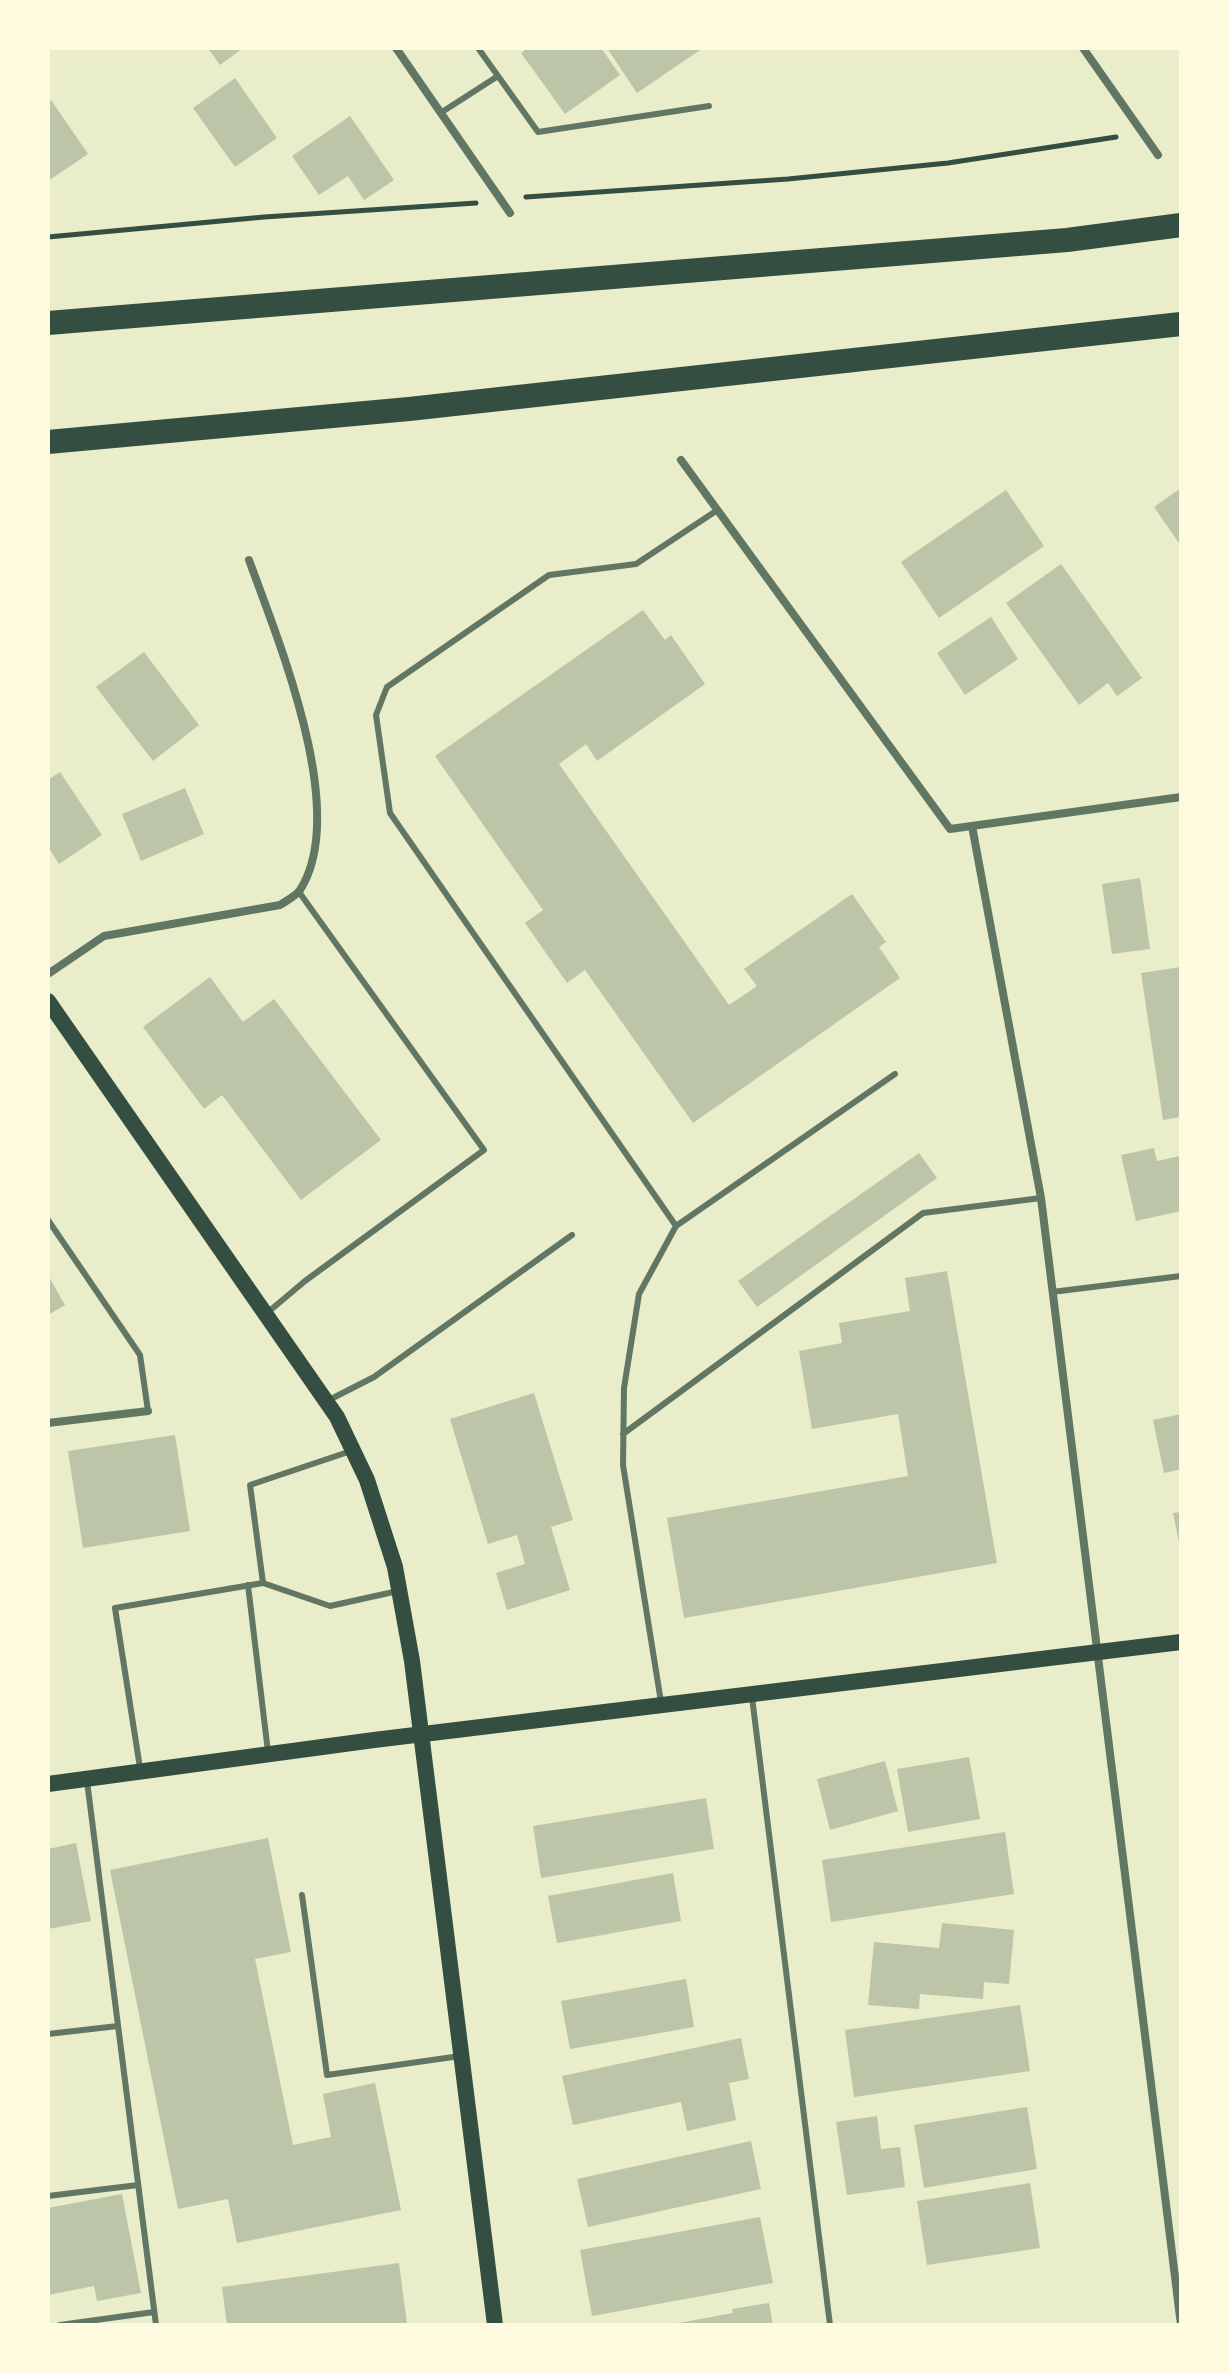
<!DOCTYPE html>
<html>
<head>
<meta charset="utf-8">
<style>
	body { margin:0 }
	#map { position:relative; width:1229px; height:2373px; overflow:hidden; background:#e9edc9; font-family:Roboto,sans-serif }
	canvas { display:block }
	.frame { position:absolute; inset:0; border:50px solid #fefae0; pointer-events:none }
</style>
</head>
<body>
<div id="map">
<canvas width="1229" height="2373"></canvas>
<div class="frame"></div>
</div>
<script>
const ctx = document.querySelector('canvas').getContext('2d');
ctx.lineJoin = 'round';
function fill(path, color) {
  ctx.fillStyle = color;
  ctx.fill(path, 'evenodd');
}
function strokePath(path, color, width, dash) {
  ctx.strokeStyle = color;
  ctx.lineWidth = width;
  ctx.lineCap = dash ? 'butt' : 'round';
  ctx.setLineDash(dash || []);
  ctx.stroke(path);
}
fill(new Path2D(`
	M208 48H243L220 65Z
	M528 48H601L620 75 565 114 521 53Z
	M607 48H703L637 93Z
	M235 78 277 138 235 167 193 108Z
	M51 100 88 154 48 181V102Z
	M350 116 394 180 364 200 348 176 319 195 292 156Z
	M1181 488V546L1154 507Z
	M1006 490 1044 546 939 618 901 562Z
	M1061 564 1142 678 1117 696 1108 683 1079 705 1006 603Z
	M643 610 665 640 671 635 705 684 597 761 586 744 559 764 729 1005 757 986 744 969 852 894 886 942 879 947 900 978 693 1123 585 970 567 983 525 923 543 910 435 756Z
	M991 617 1018 659 965 695 937 653Z
	M144 652 199 725 153 761 96 687Z
	M60 772 102 835 59 864 48 847V780Z
	M185 788 204 834 141 861 122 814Z
	M1140 878 1150 949 1112 954 1102 884Z
	M1181 967V1117L1163 1120 1141 973Z
	M210 977 243 1022 274 999 381 1140 301 1200 222 1095 204 1109 143 1027Z
	M1154 1148 1157 1161 1180 1156 1181 1211 1136 1221 1121 1155Z
	M919 1153 937 1178 757 1307 738 1281Z
	M947 1271 997 1563 684 1618 667 1518 908 1476 898 1414 812 1429 799 1351 842 1343 839 1323 910 1311 905 1278Z
	M48 1275 65 1305 48 1315Z
	M534 1393 573 1520 551 1527 570 1590 507 1610 496 1573 525 1564 517 1535 488 1544 450 1419Z
	M1181 1414V1469L1164 1473 1153 1420Z
	M175 1435 190 1531 83 1548 68 1451Z
	M1181 1512V1546L1180 1547 1173 1513Z
	M969 1757 980 1819 908 1832 897 1769Z
	M885 1761 898 1811 830 1830 817 1779Z
	M706 1798 714 1849 541 1878 533 1826Z
	M1005 1832 1014 1894 831 1922 822 1860Z
	M268 1838 291 1952 255 1959 293 2145 331 2137 323 2094 375 2083 401 2210 237 2243 228 2199 178 2209 110 1870Z
	M76 1843 91 1921 48 1929V1849Z
	M673 1873 681 1921 557 1943 548 1896Z
	M942 1923 1014 1930 1009 1984 984 1982 983 1999 920 1994 919 2009 868 2005 874 1942 939 1948Z
	M686 1979 694 2027 570 2049 561 2001Z
	M1020 2005 1030 2071 854 2097 845 2030Z
	M741 2038 749 2079 729 2083 736 2120 687 2131 681 2102 573 2125 562 2076Z
	M1027 2107 1037 2169 924 2188 914 2125Z
	M877 2116 881 2149 900 2147 905 2187 847 2195 836 2122Z
	M751 2141 761 2189 588 2227 577 2179Z
	M1030 2183 1040 2248 927 2265 917 2201Z
	M122 2194 141 2293 97 2301 94 2286 48 2295V2208Z
	M760 2217 773 2283 592 2316 580 2250Z
	M399 2263 407 2324 227 2325 222 2287Z
	M769 2303 773 2325H668L733 2313 732 2309Z`), '#bcc5a7');
strokePath(new Path2D(`
	M526 197 788 179 948 163 1116 137
	M48 237 264 217 476 203`), '#344e41', 5);
strokePath(new Path2D(`
	M478 48 538 132 709 106
	M442 112 498 76
	M48 1220 140 1355 148 1411
	M676 1226 390 813 376 715 387 687 549 575 636 564 716 511
	M1052 1292 1181 1276
	M267 1313 305 1281 484 1150 299 892
	M327 1401 374 1377 572 1235
	M623 1434 923 1213 1041 1198
	M263 1583 330 1606 398 1591
	M248 1585 268 1752
	M752 1697 830 2325
	M661 1702 623 1465 624 1388 639 1294 676 1226 895 1074
	M140 1768 115 1608 263 1583 250 1485 351 1451
	M87 1781 156 2325
	M302 1895 327 2075 460 2056
	M48 2034 118 2026
	M48 2196 138 2185
	M60 2325 154 2312`), '#617663', 6);
strokePath(new Path2D(`
	M396 48 510 213
	M1083 48 1158 155
	M681 460 950 829 1181 797
	M972 826 1041 1198 1181 2325
	M48 974 104 936 280 905C286 901 296 896 300 890 350 812 278 640 249 560
	M48 1423 148 1411`), '#617663', 8);
strokePath(new Path2D(`
	M48 1001 337 1417 367 1480 395 1567 412 1661 495 2325
	M48 1784 374 1740 1181 1642`), '#344e41', 16);
strokePath(new Path2D(`
	M48 323 1067 240 1181 225
	M48 442 409 409 1181 324`), '#344e41', 24);
</script>
</body>
</html>
